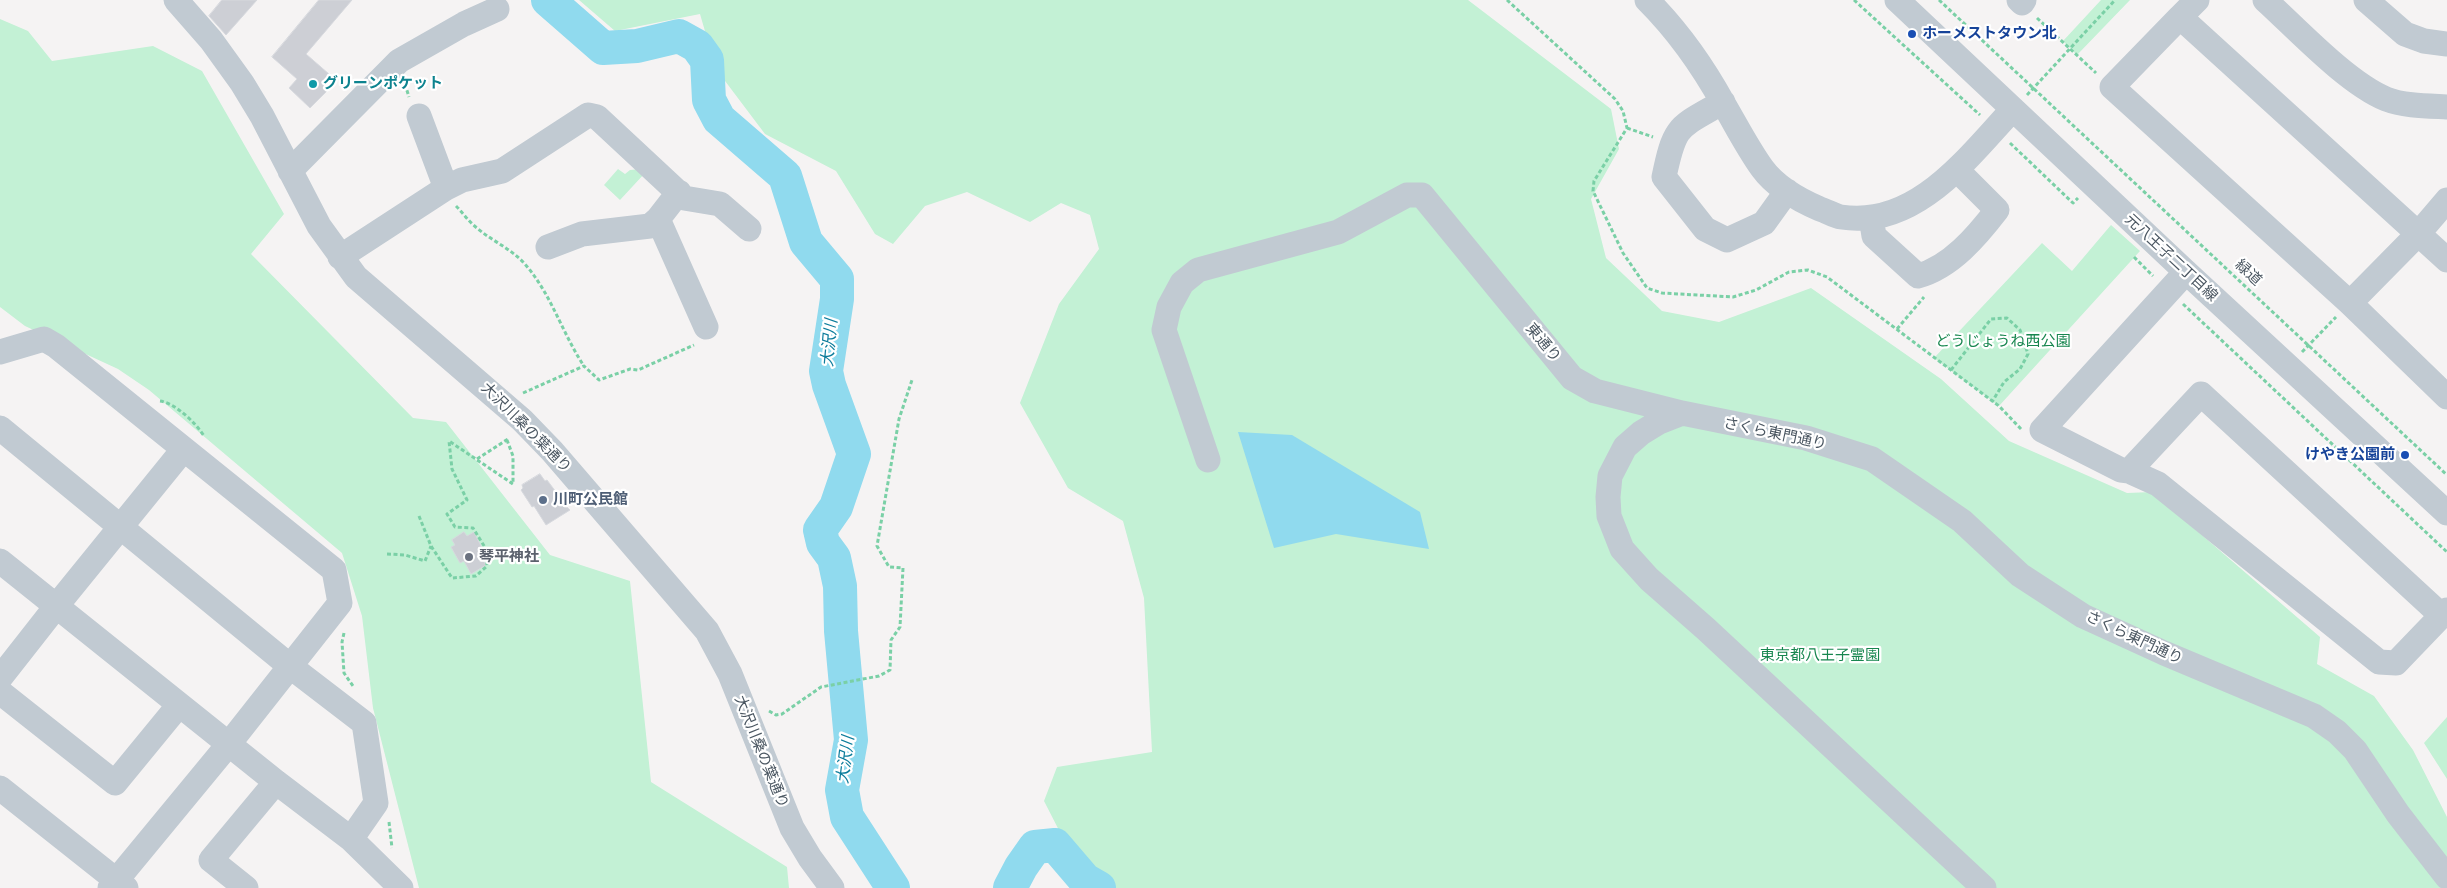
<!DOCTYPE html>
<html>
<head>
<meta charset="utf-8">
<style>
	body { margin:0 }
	canvas { display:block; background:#f5f3f3 }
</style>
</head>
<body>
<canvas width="2447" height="888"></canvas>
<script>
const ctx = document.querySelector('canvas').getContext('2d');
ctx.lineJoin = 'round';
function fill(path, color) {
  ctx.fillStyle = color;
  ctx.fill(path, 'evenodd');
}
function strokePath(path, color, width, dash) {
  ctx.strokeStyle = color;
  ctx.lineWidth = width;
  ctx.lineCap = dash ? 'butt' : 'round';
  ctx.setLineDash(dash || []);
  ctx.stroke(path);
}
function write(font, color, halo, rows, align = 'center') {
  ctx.font = font + ' "Fira Sans Condensed","Noto Sans JP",sans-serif';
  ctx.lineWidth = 4.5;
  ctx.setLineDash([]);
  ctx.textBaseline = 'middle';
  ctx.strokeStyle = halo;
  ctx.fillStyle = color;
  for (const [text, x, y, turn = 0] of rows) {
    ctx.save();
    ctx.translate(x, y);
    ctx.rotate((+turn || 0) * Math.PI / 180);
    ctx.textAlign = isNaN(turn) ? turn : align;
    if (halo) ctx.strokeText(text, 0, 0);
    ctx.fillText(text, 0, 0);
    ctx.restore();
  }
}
fill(new Path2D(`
	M579 0H1468L1611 109 1619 149 1591 199 1606 258 1662 311 1719 322 1811 288 1941 379 2009 441 2127 493 2152 492 2320 637 2317 664 2374 696 2413 750 2447 817V888H1107L1065 842 1044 801 1057 767 1152 752 1144 598 1123 521 1068 488 1020 403 1059 304 1099 249 1090 215 1061 203 1030 222 967 192 925 206 893 244 875 234 836 171 765 134 716 69 700 14 615 31Z
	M2101 0H2130L2077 55 2063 41Z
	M0 19 28 31 52 61 153 46 202 71 284 214 251 254 413 418 446 422 550 555 630 581 651 782 787 867 789 888H419L373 708 362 616 342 553 149 390 118 369 25 326 0 307Z
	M618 169 625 174 630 170 641 169 645 173 620 200 604 185Z
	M2111 225 2140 251 1999 406 1934 358 2042 243 2072 271Z
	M2447 717V779L2424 743Z`), '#c3f1d5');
fill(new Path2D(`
	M1238 432 1292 435 1420 512 1429 549 1336 534 1274 548Z`), '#90daee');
strokePath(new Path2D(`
	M548 0 603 48 637 46 679 36 697 46 707 60 709 100 719 119 785 176 806 242 837 279V299L826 371 829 385 854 454 836 507 820 530 823 543 834 558 840 586 841 631 851 740 842 790 847 817 893 888
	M1010 888 1021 867 1035 847 1055 845 1085 880 1099 888`), '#90daee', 34);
const building = new Path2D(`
	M222 0H257L226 35 209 16Z
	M319 0H352L306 54 337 81 310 108 289 88 297 79 272 57Z
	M540 474 545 481 547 480 556 492 554 495 570 510 546 525 534 506 532 507 521 490 523 488 522 485Z
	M464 532 467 536 474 532 483 550 478 552 486 565 471 574 464 561 460 563 451 547 455 545 452 540Z`);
fill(building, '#cdcfd5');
strokePath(building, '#d7d9de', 1);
strokePath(new Path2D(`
	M1507 0 1615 99 1623 111 1627 128 1594 181 1593 191 1623 253 1647 288 1662 293 1733 297 1756 290 1789 272 1808 270 1827 277 1999 406 2021 429
	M1854 0 1980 115
	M1939 0 2447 475
	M2037 18 2096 73
	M405 84 409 97
	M2027 95 2115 0
	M1627 128 1653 137
	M2010 143 2073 203 2078 198
	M456 206C463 213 469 222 477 228 492 241 510 248 524 263 551 293 562 333 584 366
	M2134 257 2153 276
	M2183 304 2447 552
	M1897 329 1924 297
	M2302 352 2336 317
	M1951 370 1991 319 2007 318 2020 330 2028 354 2020 369 2004 382 1992 402
	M523 393 584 366 599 380 630 369 638 370 694 345
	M160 401C175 403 196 423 204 436
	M477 459 508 439
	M419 516 431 546 452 578 476 576 487 566 486 549 473 528 455 527 447 514 467 500 452 469 449 441 513 484V456L507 440
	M387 554 405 555 425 561 431 546
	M344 633 342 642 344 673 353 686
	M769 711 776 715 782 714 821 687 879 676 890 670 891 640 900 627 903 568 889 567 877 546 899 419 912 380
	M389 822 392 848`), '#7ad0a6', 3, [4, 2.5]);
strokePath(new Path2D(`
	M176 0 211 40 242 83 262 116 319 226 356 277 522 420 552 451 707 631 730 674 792 828 810 858 832 888
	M1647 0C1677 30 1702 65 1723 103 1736 125 1747 147 1762 168 1775 186 1799 200 1820 209 1827 211 1834 216 1841 217 1916 229 1968 157 2013 109
	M1897 0 2186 272 2447 513
	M2019 0 2022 3 2024 0
	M2265 0C2297 29 2347 83 2386 99 2404 106 2428 106 2447 107
	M2366 0 2405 34 2424 41 2447 44
	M2180 17 2197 0
	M1723 102C1678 128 1675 124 1664 177L1705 229 1727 240 1764 223 1787 191
	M419 116 446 188
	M290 171 399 61 464 24 497 9
	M1871 217 1874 236 1918 276C1951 267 1977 236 1997 210L1957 170
	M658 219 706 327
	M548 247 582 234 650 226 658 219 679 192
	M340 257 446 188 462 180 502 171 588 115 597 117 684 198 720 204 749 229
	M2447 260 2180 17 2112 87 2350 303 2447 397
	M2186 272 2042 430 2121 470 2129 471 2158 484 2379 662 2396 663 2447 610
	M2350 303 2418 234 2447 200
	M0 352 44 339 56 346 334 570 340 603 228 745 110 888
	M0 428 291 667 364 723 376 803 351 839
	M1208 460 1164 330 1169 307 1182 283 1198 270 1338 232 1407 195H1422L1572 378 1595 391 1682 413
	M2129 471 2201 394 2441 615
	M0 561 276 782 351 839 401 888
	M0 678 62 599 183 450
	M0 692 115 783 179 705
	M0 788 126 888
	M246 888 211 860 276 782
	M1984 888 1706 629 1649 579 1622 549 1609 516 1608 497 1610 476 1625 447 1641 433 1659 422 1682 413 1806 438 1872 459 1962 521 2020 575 2083 616 2164 653 2314 716 2337 732 2355 750 2398 814 2447 877`), '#c1cad2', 25);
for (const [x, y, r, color] of [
	[1912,34,5,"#1a4fb4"],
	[313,84,5,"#0f9aa8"],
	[2405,455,5,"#1a4fb4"],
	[543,500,5,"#5c6f8a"],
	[469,557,5,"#6b7280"]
]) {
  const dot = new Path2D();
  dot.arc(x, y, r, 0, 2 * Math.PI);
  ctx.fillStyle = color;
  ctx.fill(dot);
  strokePath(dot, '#fff', 2);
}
write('bold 15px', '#164399', '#fff', [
	["ホーメストタウン北",1922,34],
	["けやき公園前",2395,455,"right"]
], 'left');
write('bold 15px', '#0d838f', '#fff', [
	["グリーンポケット",323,84]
], 'left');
write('15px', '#4a5661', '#fff', [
	["元八王子二丁目線",2171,258,43],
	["緑道",2248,273,43],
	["東通り",1543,343,50],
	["大沢川桑の葉通り",526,428,45],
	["さくら東門通り",1775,434,12],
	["さくら東門通り",2134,638,25],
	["大沢川桑の葉通り",761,752,68]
]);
write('15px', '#17864f', '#fff', [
	["どうじょうね西公園",2003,342],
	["東京都八王子霊園",1820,656]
]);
write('bold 15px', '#4e5e75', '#fff', [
	["川町公民館",553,500]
], 'left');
write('bold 15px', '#5b616d', '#fff', [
	["琴平神社",479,557]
], 'left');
write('italic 16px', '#0c7c9b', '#fff', [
	["大沢川",830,343,-85],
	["大沢川",846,760,-83]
]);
</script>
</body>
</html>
